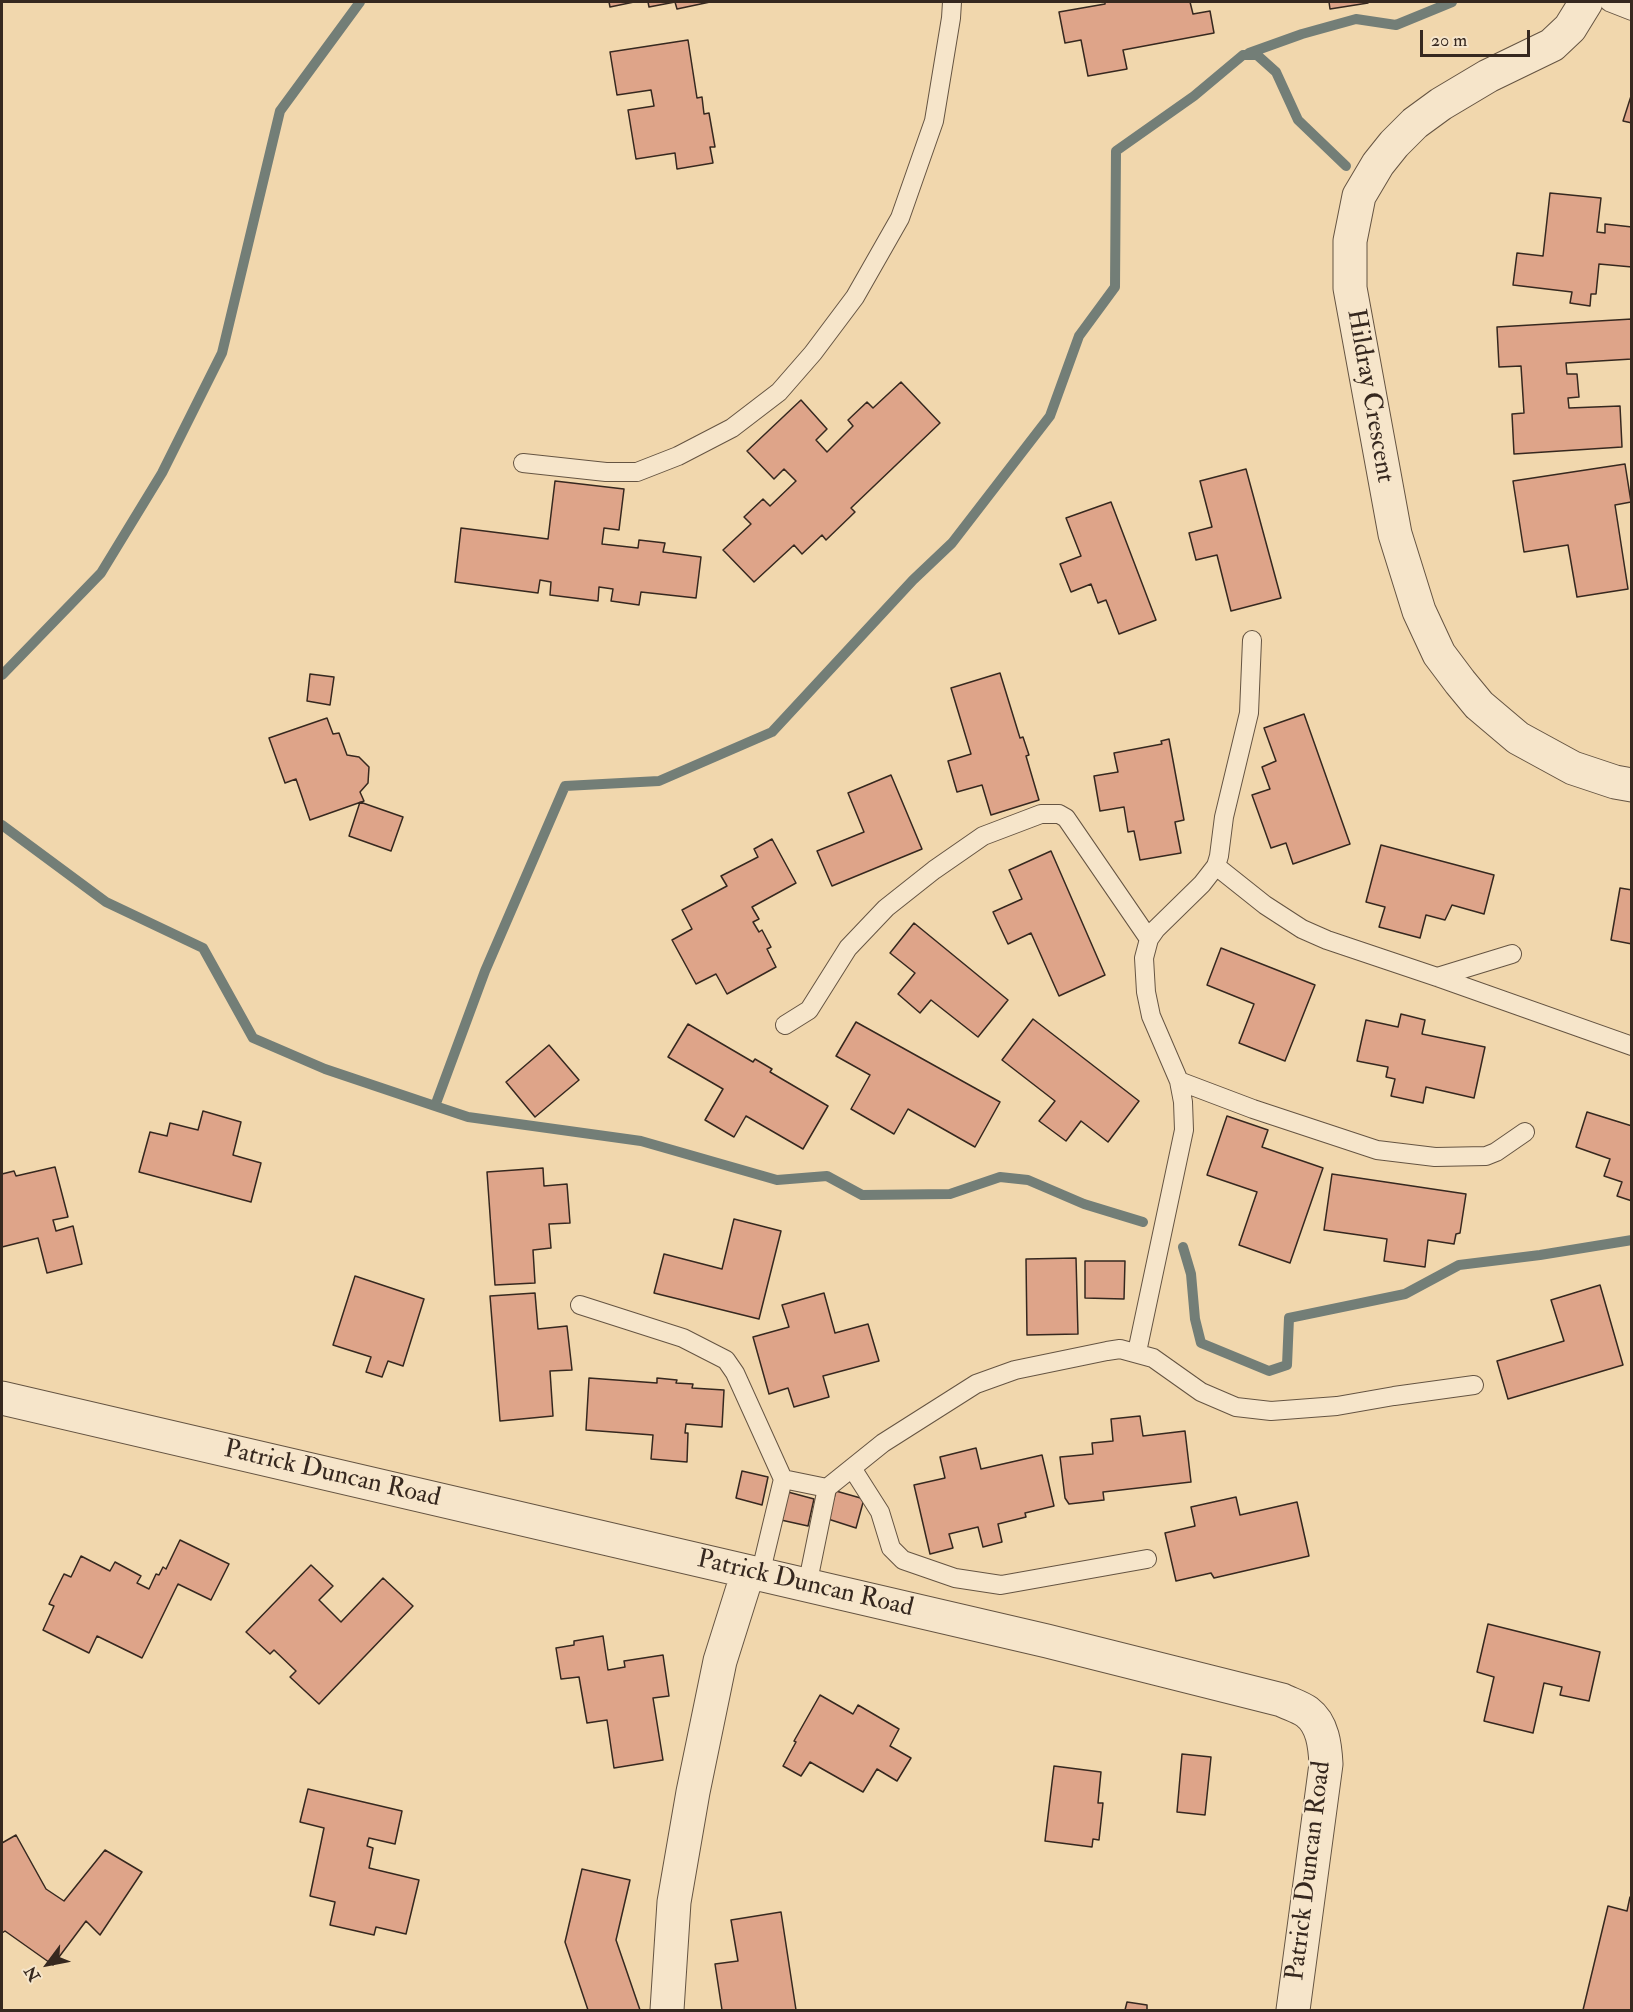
<!DOCTYPE html>
<html>
<head>
<meta charset="utf-8">
<style>
	body { margin:0 }
	#map { position:relative; width:1633px; height:2012px; overflow:hidden; background:#f1d7ad; font-family:"IM FELL Double Pica",serif }
	canvas { display:block }
	.frame { position:absolute; inset:0; border:3px solid #36281f; pointer-events:none }
	.north { position:absolute; left:18px; top:1934px; width:60px; height:60px; -webkit-text-stroke:4px #f6e5ca; paint-order:stroke; rotate:238deg; font-size:16px; font-weight:700; line-height:24px; text-align:center; color:#36281f }
	.north::after { content:''; display:block; margin:auto; width:21px; height:27px; background:#36281f; clip-path:polygon(50% 0,100% 100%,50% 72%,0 100%) }
	.scale { position:absolute; left:1420px; top:30px; width:110px; height:27px; box-sizing:border-box; border:3px solid #36281f; border-top:0; padding-left:8px; font-size:18px; line-height:21px; white-space:nowrap; color:#36281f; -webkit-text-stroke:4px #f6e5ca; paint-order:stroke }
</style>
</head>
<body>
<div id="map">
<canvas width="1633" height="2012"></canvas>
<div class="frame"></div>
<div class="north">N</div>
<div class="scale">20 m</div>
</div>
<script>
const ctx = document.querySelector('canvas').getContext('2d');
ctx.lineJoin = 'round';
function strokePath(path, color, width, dash) {
  ctx.strokeStyle = color;
  ctx.lineWidth = width;
  ctx.lineCap = dash ? 'butt' : 'round';
  ctx.setLineDash(dash || []);
  ctx.stroke(path);
}
function fill(path, color) {
  ctx.fillStyle = color;
  ctx.fill(path, 'evenodd');
}
function write(font, color, halo, rows, align = 'center') {
  ctx.font = font + ' "IM FELL Double Pica",serif';
  ctx.lineWidth = 4.5;
  ctx.setLineDash([]);
  ctx.textBaseline = 'middle';
  ctx.strokeStyle = halo;
  ctx.fillStyle = color;
  for (const [text, x, y, turn = 0] of rows) {
    ctx.save();
    ctx.translate(x, y);
    ctx.rotate((+turn || 0) * Math.PI / 180);
    ctx.textAlign = isNaN(turn) ? turn : align;
    if (halo) ctx.strokeText(text, 0, 0);
    ctx.fillText(text, 0, 0);
    ctx.restore();
  }
}
strokePath(new Path2D(`
	M1249 53 1302 34 1356 19 1396 25 1452 2
	M2 675 101 573 162 473 222 353 280 111 360 2
	M2 825 106 902 203 948 253 1038 325 1069 435 1106 485 971 565 786 659 781 772 732 913 580 952 543 1050 416 1079 336 1115 287 1116 151 1194 96 1243 55H1257L1276 72 1298 120 1346 166
	M435 1106 468 1117 641 1141 777 1180 827 1176 862 1195 950 1194 1000 1177 1028 1180 1084 1204 1143 1222
	M1183 1247 1191 1274 1195 1319 1201 1343 1269 1371 1287 1365 1289 1318 1405 1294 1459 1265 1540 1255 1632 1240`), '#737e77', 10);
const building = new Path2D(`
	M609 2H634L610 7Z
	M648 2H710L677 9 675 2 649 7Z
	M1105 2H1190L1193 14 1210 11 1214 33 1123 50 1127 69 1088 76 1081 40 1065 43 1059 12 1105 4Z
	M1329 2H1368V3L1330 9Z
	M688 40 697 98 702 97 704 114 709 113 715 147H710L713 163 677 169 675 153 636 159 628 110 654 106 651 90 617 95 610 52Z
	M1632 93V123L1623 121Z
	M1550 193 1601 198 1597 232 1605 233V224L1632 227V267L1599 264 1596 294H1591L1590 306 1570 303 1572 292 1513 285 1517 253 1543 256Z
	M1632 319V359L1566 363 1567 374H1577L1579 397 1568 398 1569 408 1620 406 1622 447 1514 454 1512 414 1524 413 1521 366 1499 367 1497 327Z
	M901 382 940 423 851 508 855 512 826 540 822 535 802 554 794 545 754 582 723 550 751 524 744 517 763 499 770 506 796 481 784 469 774 479 747 451 801 400 827 429 816 440 827 452 853 426 848 420 867 402 873 408Z
	M1625 464 1631 502 1615 505 1628 589 1577 597 1568 545 1524 552 1513 481Z
	M1246 469 1281 598 1231 611 1217 555 1196 560 1189 533 1212 527 1200 481Z
	M555 481 624 489 619 530 604 528 602 544 638 548 639 540 665 543 663 552 701 557 696 598 641 592 639 605 611 601 613 589 599 587 598 601 550 595 551 582 540 580 538 593 455 582 461 528 548 539Z
	M1111 502 1156 620 1119 634 1106 600 1098 603 1091 584 1071 592 1060 564 1081 556 1066 518Z
	M1000 673 1020 738 1023 737 1029 755 1026 756 1039 800 991 815 982 785 957 792 948 761 971 754 951 688Z
	M310 674 334 677 330 705 307 701Z
	M1304 714 1350 844 1293 864 1286 843 1271 848 1252 795 1270 789 1262 767 1276 761 1264 728Z
	M327 718 333 734 339 733 347 755 359 757 369 767 368 783 360 792 364 801 310 820 296 779 285 783 269 738Z
	M1169 739 1184 820 1175 822 1181 853 1140 860 1134 831 1128 832 1124 807 1100 811 1094 776 1118 772 1114 753 1162 744 1161 741Z
	M891 775 922 849 832 886 817 851 864 832 848 793Z
	M360 802 403 817 391 851 349 836Z
	M772 839 796 883 752 907 759 919 753 922 759 932 762 930 771 947 767 949 776 967 727 994 716 974 696 984 672 940 692 929 682 910 727 886 721 876 758 857 754 849Z
	M1381 845 1494 875 1484 914 1452 905 1445 920 1426 915 1420 938 1379 927 1385 907 1366 902Z
	M1051 851 1105 975 1059 996 1031 933 1008 944 993 912 1022 899 1009 870Z
	M1620 888 1632 890V944L1611 940Z
	M914 923 1008 1000 978 1037 931 1000 920 1013 898 994 915 973 890 953Z
	M1221 948 1315 985 1285 1061 1239 1043 1254 1004 1207 985Z
	M1401 1014 1425 1020 1422 1034 1485 1047 1474 1098 1426 1087 1423 1103 1391 1096 1395 1079 1386 1077 1388 1067 1357 1061 1366 1020 1398 1027Z
	M1033 1019 1139 1101 1108 1142 1081 1121 1066 1141 1039 1121 1055 1101 1002 1060Z
	M856 1022 1000 1102 975 1147 908 1109 894 1134 851 1109 870 1075 836 1056Z
	M688 1024 753 1062 755 1059 772 1069 770 1072 828 1106 803 1149 746 1116 734 1137 705 1120 723 1089 668 1057Z
	M549 1045 579 1080 535 1117 506 1082Z
	M203 1111 241 1122 233 1155 261 1163 251 1202 139 1172 150 1132 167 1136 170 1123 198 1130Z
	M1587 1112 1632 1126V1201L1617 1196 1622 1182 1604 1176 1610 1159 1576 1147Z
	M1227 1116 1268 1130 1262 1147 1323 1168 1290 1263 1239 1245 1257 1192 1207 1175Z
	M55 1167 68 1217 53 1220 56 1231 73 1226 82 1264 47 1273 38 1238 2 1247V1174L14 1171 16 1176Z
	M543 1168 544 1186 567 1184 570 1223 549 1224 551 1248 533 1250 535 1283 495 1285 487 1172Z
	M1332 1174 1466 1194 1460 1233 1456 1234 1454 1244 1428 1240 1425 1267 1384 1261 1387 1239 1324 1230Z
	M734 1219 781 1231 759 1319 654 1293 664 1254 722 1269Z
	M1076 1258 1078 1334 1027 1335 1026 1259Z
	M1085 1261H1125L1124 1299 1085 1298Z
	M355 1276 424 1299 403 1366 388 1361 382 1377 366 1372 371 1357 333 1345Z
	M1600 1285 1623 1365 1508 1399 1497 1361 1564 1341 1551 1300Z
	M535 1293 538 1329 567 1326 572 1370 550 1371 553 1416 500 1421 490 1296Z
	M824 1293 835 1333 868 1324 879 1361 823 1376 829 1397 794 1407 788 1388 769 1394 753 1337 789 1327 782 1305Z
	M589 1378 657 1383V1378L677 1380 676 1383 693 1384 692 1388 724 1390 722 1427 686 1424 685 1433H688L687 1462 651 1459 653 1435 586 1430Z
	M1140 1416 1143 1436 1185 1431 1191 1482 1103 1492 1104 1500 1069 1504 1065 1498 1060 1457 1093 1454 1092 1443 1113 1441 1111 1419Z
	M976 1448 981 1469 1042 1455 1054 1506 1025 1513 1026 1517 998 1524 1002 1542 983 1547 978 1527 949 1534 953 1548 930 1554 914 1485 945 1478 940 1457Z
	M742 1471 768 1477 762 1505 736 1498Z
	M836 1491 864 1499 856 1528 828 1519Z
	M788 1492 814 1499 808 1526 781 1520Z
	M1236 1497 1240 1515 1297 1502 1309 1556 1214 1578 1211 1573 1176 1581 1165 1533 1195 1526 1191 1507Z
	M180 1540 229 1564 211 1600 178 1584 142 1658 97 1636 89 1653 43 1630 54 1606 49 1604 64 1574 71 1577 81 1556 110 1571 115 1562 141 1576 137 1583 149 1589 156 1574 159 1575 163 1567 166 1569Z
	M311 1565 333 1586 319 1600 341 1622 383 1578 413 1606 319 1704 290 1677 296 1671 274 1650 270 1654 246 1632Z
	M1488 1624 1600 1652 1589 1701 1560 1695 1562 1687 1544 1683 1533 1733 1484 1721 1494 1677 1477 1672Z
	M603 1636 608 1670 625 1667 624 1661 663 1655 669 1696 653 1698 663 1760 614 1768 607 1720 587 1723 579 1677 561 1679 556 1648 574 1645V1641Z
	M820 1695 853 1714 858 1705 899 1729 890 1746 911 1758 897 1781 877 1769 863 1792 810 1762 801 1776 783 1766 796 1742 794 1741Z
	M1182 1754 1211 1757 1205 1815 1177 1812Z
	M1054 1766 1101 1772 1098 1803H1103L1099 1840 1093 1839 1092 1847 1045 1841Z
	M308 1789 402 1811 395 1844 369 1838 367 1846 373 1848 369 1868 419 1880 406 1934 376 1927 374 1935 330 1925 335 1902 310 1896 324 1828 300 1822Z
	M16 1835 46 1889 64 1901 105 1850 142 1872 100 1935 86 1921 53 1965 5 1931 2 1933V1843Z
	M582 1869 630 1880 616 1940 640 2010H588L565 1942Z
	M1630 1897H1632V2010H1583L1608 1906 1627 1911Z
	M781 1912 796 2010H722L715 1964 738 1961 731 1920Z
	M1127 2002 1147 2005V2010H1125Z`);
fill(building, '#dea489');
strokePath(building, '#36281f', 1.5);
const lane = new Path2D(`
	M1609 2 1632 11
	M523 463 606 472H637L678 456 732 428 779 392 813 353 855 297 900 218 934 121 951 18 952 2
	M1216 866 1265 905 1302 929 1327 940 1437 977 1632 1046
	M1437 977 1512 954
	M785 1025 809 1010 848 948 886 908 934 870 983 836 1041 814H1059L1066 818 1149 939
	M1179 1081 1253 1109 1377 1150 1435 1157 1486 1156 1496 1152 1525 1132
	M580 1305 683 1338 726 1360 735 1373 783 1479
	M1137 1352 1184 1130 1183 1102 1179 1081 1151 1016 1146 992 1144 958 1149 939 1156 929 1202 884 1216 866 1219 856 1224 817 1249 713 1252 640
	M852 1468 880 1512 891 1548 903 1560 955 1578 1001 1585 1147 1559
	M760 1575 783 1479 827 1488 883 1443 976 1384 1015 1370 1107 1351 1120 1349 1153 1358 1201 1392 1236 1407 1271 1411 1337 1406 1394 1396 1474 1385
	M807 1586 827 1488`);
const street = new Path2D(`
	M1586 2 1570 28 1552 45 1488 76 1441 104 1415 123 1394 144 1378 164 1359 196 1350 241V288L1395 534 1419 611 1439 654 1460 682 1479 705 1518 738 1573 768 1615 782 1632 785
	M2 1398 1047 1641 1282 1700C1290 1704 1300 1707 1307 1712 1323 1724 1325 1746 1326 1764L1293 2010
	M667 2010 674 1902 693 1792 720 1661 748 1572`);
strokePath(lane, '#655442', 20);
strokePath(street, '#655442', 35);
strokePath(lane, '#f6e5ca', 18);
strokePath(street, '#f6e5ca', 33);
write('26px', '#36281f', '#f6e5ca', [
	["Hildray Crescent",1369,396,80],
	["Patrick Duncan Road",332,1475,13],
	["Patrick Duncan Road",805,1585,13],
	["Patrick Duncan Road",1310,1871,-83]
]);
</script>
</body>
</html>
